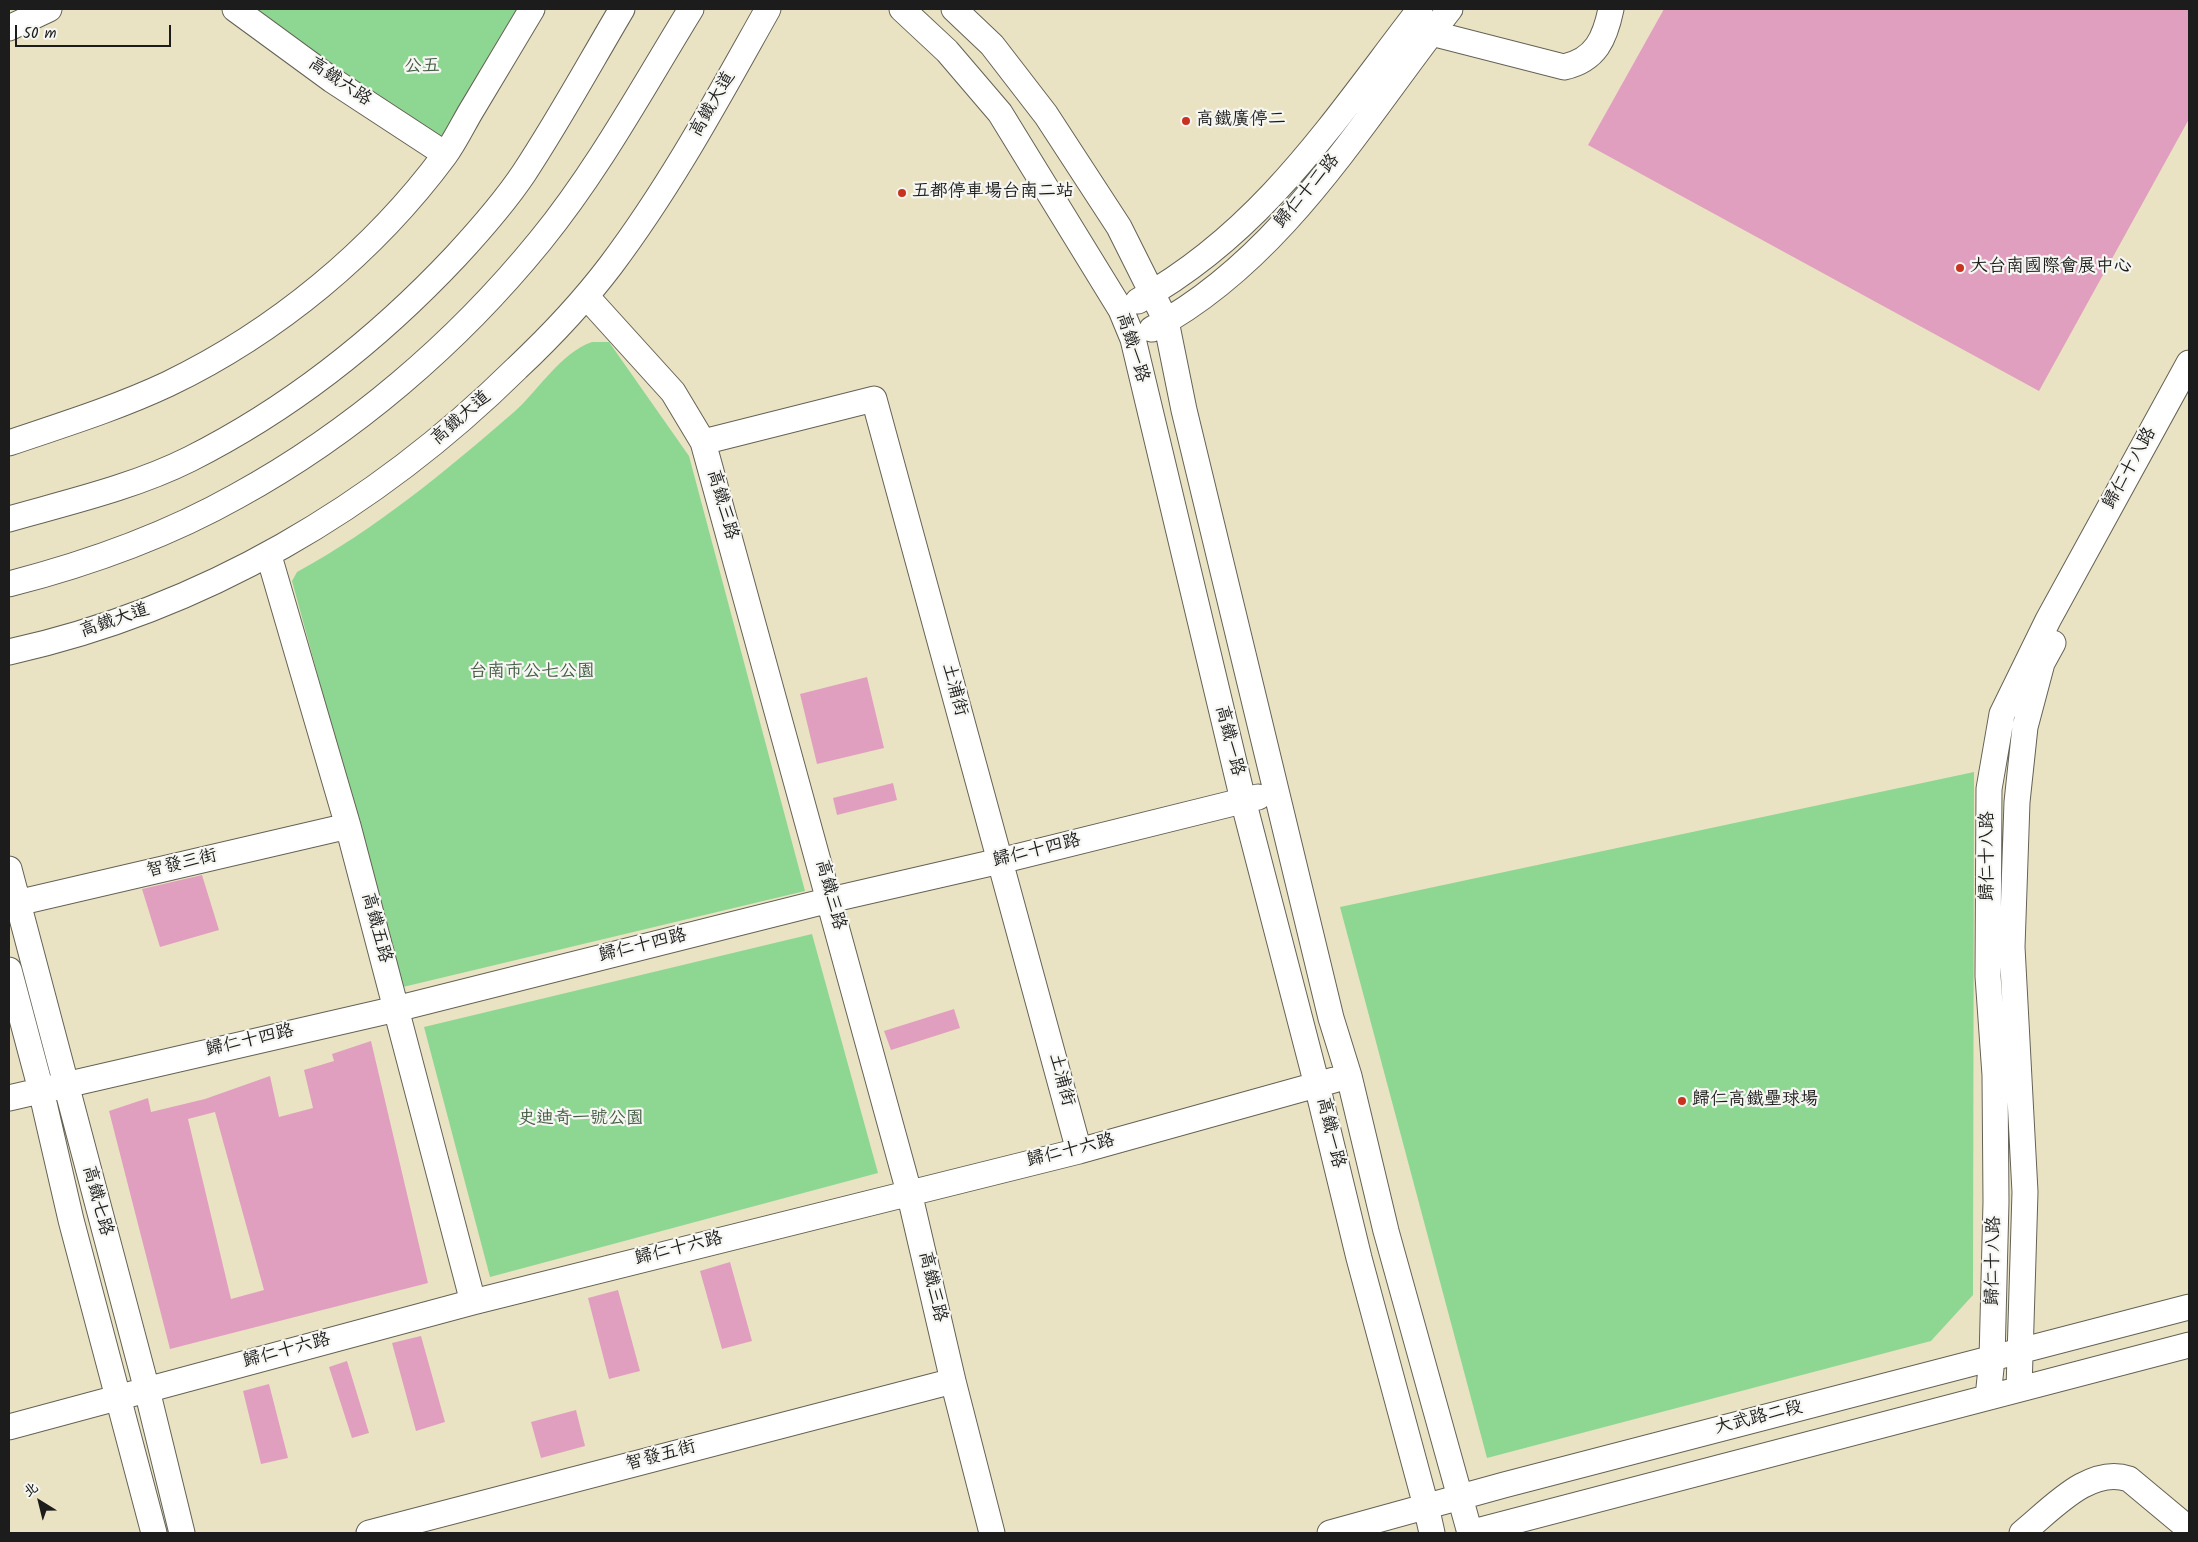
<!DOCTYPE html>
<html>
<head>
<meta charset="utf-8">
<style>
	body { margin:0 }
	#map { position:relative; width:2198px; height:1542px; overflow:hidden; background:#eae3c3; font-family:Kalam,"LXGW WenKai TC",sans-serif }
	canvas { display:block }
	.frame { position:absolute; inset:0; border:10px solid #1c1c1c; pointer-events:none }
	.north { position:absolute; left:15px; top:1477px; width:50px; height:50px; -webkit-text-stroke:4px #f6f6f2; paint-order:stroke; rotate:324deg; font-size:14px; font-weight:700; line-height:20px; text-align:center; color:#1c1c1c }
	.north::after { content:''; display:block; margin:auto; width:18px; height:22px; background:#1c1c1c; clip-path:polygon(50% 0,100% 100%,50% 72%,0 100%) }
	.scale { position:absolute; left:15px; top:25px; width:156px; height:22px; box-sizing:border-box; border:2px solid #1c1c1c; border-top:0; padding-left:6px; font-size:15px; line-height:18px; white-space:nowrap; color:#1c1c1c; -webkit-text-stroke:4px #f6f6f2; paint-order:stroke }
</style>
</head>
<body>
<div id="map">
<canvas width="2198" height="1542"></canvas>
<div class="frame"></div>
<div class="north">北</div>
<div class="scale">50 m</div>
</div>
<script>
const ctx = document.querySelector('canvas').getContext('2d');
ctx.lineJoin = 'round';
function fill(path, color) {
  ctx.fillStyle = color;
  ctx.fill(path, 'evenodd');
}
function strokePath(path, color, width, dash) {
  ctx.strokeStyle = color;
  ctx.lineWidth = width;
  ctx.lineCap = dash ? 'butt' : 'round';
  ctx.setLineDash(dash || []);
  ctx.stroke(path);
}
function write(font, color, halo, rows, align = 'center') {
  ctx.font = font + ' Kalam,"LXGW WenKai TC",sans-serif';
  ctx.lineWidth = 4.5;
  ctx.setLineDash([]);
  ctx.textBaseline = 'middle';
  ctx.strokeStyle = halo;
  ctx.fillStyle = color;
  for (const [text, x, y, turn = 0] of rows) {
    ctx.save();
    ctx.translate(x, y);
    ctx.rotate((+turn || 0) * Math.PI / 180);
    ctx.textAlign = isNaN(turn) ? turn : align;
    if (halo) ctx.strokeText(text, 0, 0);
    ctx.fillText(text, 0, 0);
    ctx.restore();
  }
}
fill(new Path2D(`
	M234 9H530L438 151Z
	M592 342H609L689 456 805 891 403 987 292 581 297 572C376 529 446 471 514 412 539 390 560 353 592 342Z
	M1974 772 1973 1295 1931 1341 1487 1458 1340 907Z
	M812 934 878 1173 490 1277 424 1027Z`), '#8ed792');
fill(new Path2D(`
	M1664 9H2189V119L2039 391 1588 145Z
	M867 677 884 748 817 764 800 694Z
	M893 783 897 800 837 815 833 798Z
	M202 875 219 930 160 947 142 889Z
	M954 1009 960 1028 891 1050 884 1031Z
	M371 1041 428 1283 170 1349 109 1111 148 1098 151 1112 205 1099 270 1076 279 1117 313 1108 304 1070 334 1061 332 1054ZM215 1112 264 1290 231 1299 188 1119Z
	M730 1262 752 1341 722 1349 700 1271Z
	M618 1290 640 1371 609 1379 588 1298Z
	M421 1336 445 1422 416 1431 392 1343Z
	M347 1361 369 1433 352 1438 329 1367Z
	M269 1384 288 1458 261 1464 243 1391Z
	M576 1410 585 1446 541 1458 531 1422Z`), '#e09fbf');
const minor = new Path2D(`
	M235 9 332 80 445 154
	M902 9 947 51 1000 113 1121 310 1133 339 1243 800 1317 1085 1359 1258 1426 1506 1432 1533
	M954 9 992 45 1046 115 1119 227 1166 321 1184 410 1331 1018 1349 1076 1386 1231 1470 1533
	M9 28 49 9
	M1431 33 1564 67C1596 60 1605 38 1611 9
	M586 296 673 392 703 442 909 1192 953 1381 992 1533
	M1138 301C1264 231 1334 120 1420 9
	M1152 329C1283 259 1361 122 1450 9
	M703 442 874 399 1079 1151
	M9 443C62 425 117 408 168 384 276 332 374 251 445 155 456 140 464 122 474 106 493 74 513 41 532 9
	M9 519C69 502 134 487 190 459 291 408 379 338 456 256 480 230 504 203 524 173 559 120 590 63 622 9
	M269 556 348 826 473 1302
	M9 584C87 564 166 536 237 496 352 433 457 343 540 241 598 170 643 87 691 9
	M9 652C203 609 376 507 517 368 551 336 583 302 611 265 672 184 719 96 768 9
	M9 869 147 1390 182 1533
	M17 903 348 826
	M9 970 41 1090 71 1220 154 1533
	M9 1098 396 1009 830 900 1000 861 1258 797
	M2019 1389 2025 1192 2012 947 2017 802 2025 727 2042 663 2053 643
	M1988 1397 1992 1359 1996 1202 1995 1075 1988 976 1989 789 2002 714 2048 620 2189 363
	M9 1427 473 1302 1079 1151 1334 1080
	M369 1533 953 1381
	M1330 1533 1504 1485 2189 1307
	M1469 1533 2189 1345
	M2022 1533C2050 1511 2089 1465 2129 1479L2189 1529`);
strokePath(minor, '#646256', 27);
strokePath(minor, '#fff', 25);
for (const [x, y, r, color] of [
	[1186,121,5,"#c8321e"],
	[902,193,5,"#c8321e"],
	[1960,268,5,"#c8321e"],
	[1682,1101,5,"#c8321e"]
]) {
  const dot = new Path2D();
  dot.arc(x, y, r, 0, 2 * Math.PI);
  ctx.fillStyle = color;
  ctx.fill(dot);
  strokePath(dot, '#f6f6f2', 2);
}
write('18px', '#445d45', '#f6f6f2', [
	["公五",422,68],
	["台南市公七公園",532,673],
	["史迪奇一號公園",581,1120]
]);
write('18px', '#1c1c1c', '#f6f6f2', [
	["高鐵六路",339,83,34],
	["高鐵大道",714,105,-60],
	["歸仁十二路",1308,192,-50],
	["高鐵一路",1131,348,73],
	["高鐵大道",462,419,-41],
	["歸仁十八路",2131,469,-61],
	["高鐵三路",721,505,74],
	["高鐵大道",115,622,-19],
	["土浦街",953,690,75],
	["高鐵一路",1228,741,76],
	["歸仁十四路",1037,852,-14],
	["歸仁十八路",1989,856,-90],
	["智發三街",182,865,-13],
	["高鐵三路",829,895,75],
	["高鐵五路",375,928,75],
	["歸仁十四路",643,947,-14],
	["歸仁十四路",250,1042,-13],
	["土浦街",1060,1080,75],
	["高鐵一路",1329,1133,77],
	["歸仁十六路",1071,1152,-14],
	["高鐵七路",96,1201,75],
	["歸仁十六路",679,1250,-14],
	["歸仁十八路",1995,1261,-89],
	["高鐵三路",931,1287,77],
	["歸仁十六路",287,1352,-15],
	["大武路二段",1759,1419,-14],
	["智發五街",661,1457,-15]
]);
write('18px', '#1c1c1c', '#f6f6f2', [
	["高鐵廣停二",1196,121],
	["五都停車場台南二站",912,193],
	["大台南國際會展中心",1970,268],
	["歸仁高鐵壘球場",1692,1101]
], 'left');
</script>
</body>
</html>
